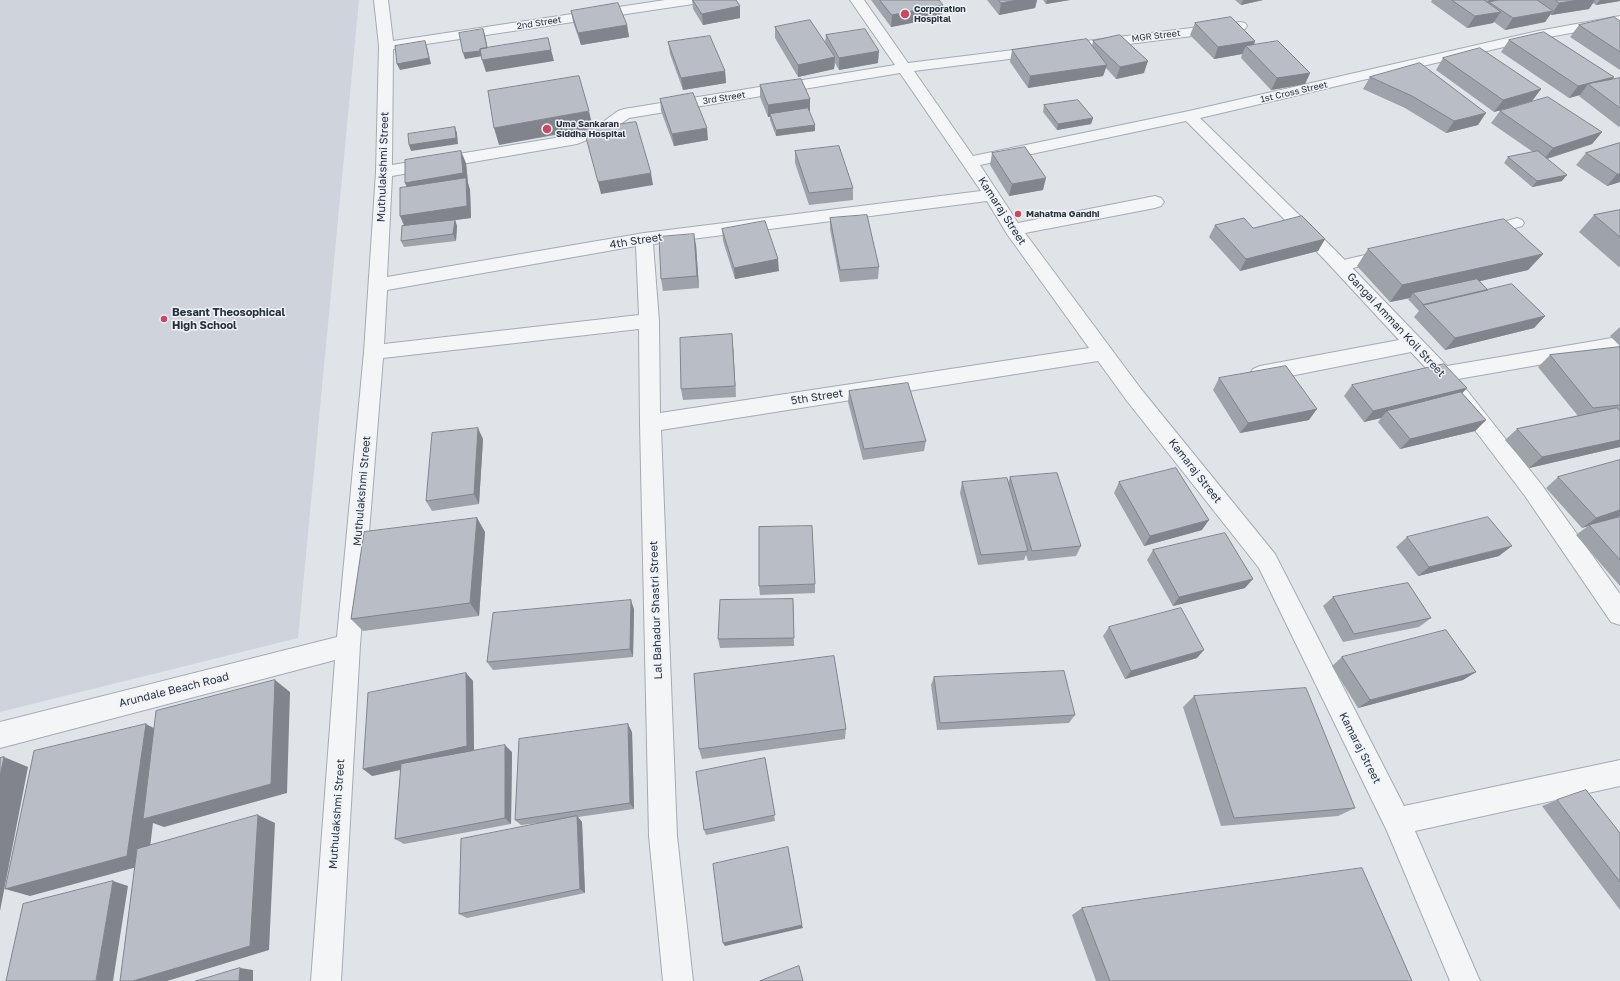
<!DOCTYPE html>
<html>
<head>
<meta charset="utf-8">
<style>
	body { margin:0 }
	canvas { display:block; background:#e0e4e9 }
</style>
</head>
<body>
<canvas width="1620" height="981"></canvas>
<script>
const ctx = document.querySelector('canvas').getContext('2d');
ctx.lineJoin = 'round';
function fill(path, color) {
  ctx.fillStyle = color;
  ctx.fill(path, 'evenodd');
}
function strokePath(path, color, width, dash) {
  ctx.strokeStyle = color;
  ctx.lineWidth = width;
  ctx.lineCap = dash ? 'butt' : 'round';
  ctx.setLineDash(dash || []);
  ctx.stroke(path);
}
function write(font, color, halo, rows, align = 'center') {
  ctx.font = font + ' "Golos Text",sans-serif';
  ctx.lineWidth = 3;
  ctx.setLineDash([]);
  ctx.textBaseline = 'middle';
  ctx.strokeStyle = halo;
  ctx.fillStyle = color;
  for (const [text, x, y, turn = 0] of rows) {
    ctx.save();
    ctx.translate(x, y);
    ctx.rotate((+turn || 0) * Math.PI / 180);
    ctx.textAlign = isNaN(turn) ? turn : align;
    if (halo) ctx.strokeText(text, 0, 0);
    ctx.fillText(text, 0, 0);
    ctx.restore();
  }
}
fill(new Path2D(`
	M0 0H359L298 638 0 712Z`), '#cfd3db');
const lane = new Path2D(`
	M1517 218 1522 220 1524 223 1522 226 1487 236 1482 234 1480 231 1482 228Z
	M1382 251 1387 252 1389 256 1387 260 1340 271 1335 270 1333 266 1335 262Z`);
const street = new Path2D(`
	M374 0H388L393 41 665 0H700L698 3 693 4 393 49 392 165 573 135 600 124 618 111 624 109 895 65 850 0H864L908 63 1240 22 1245 23 1247 26 1245 29 1240 30 914 71 973 156 1189 111 1538 31 1620 16V24L1538 39 1200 118 1336 251 1447 366 1612 338 1619 340V350L1612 352 1458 379 1541 484 1620 594V625L1611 622 1525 496 1436 379 1411 352 1260 382 1253 379 1250 374 1253 369 1260 366 1399 340 1324 259 1186 121 980 165 1018 223 1155 196 1161 198 1164 202 1161 206 1155 208 1025 233 1141 389 1275 554 1404 806 1620 760V786L1415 831 1480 981H1450L1387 831 1259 568 1127 401 1098 361 661 430 677 836 693 981H663L649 836 640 423 639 329 383 358 360 645 341 981H311L335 660 0 748V722L337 637 364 352 376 172 379 46ZM900 73 981 191 644 233 387 277 392 176 577 144 612 130 629 118ZM987 201 1007 234 1089 348 660 413 659 321 653 244ZM636 246 639 315 384 344 387 290Z`);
strokePath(lane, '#a5abb3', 2);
strokePath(street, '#a5abb3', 2);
fill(lane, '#f3f5f7');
fill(street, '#f3f5f7');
fill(new Path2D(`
	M692 0H736L740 18 703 25 693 9Z
	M871 0H939L942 17 891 27Z
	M987 0H1037L1035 8 999 15Z
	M1043 0H1070L1046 4Z
	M1235 0H1263L1241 5Z
	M1432 0H1620V1L1596 5 1593 3 1589 9 1551 15 1550 14 1545 22 1505 30 1494 22 1493 23 1467 28 1431 2Z
	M571 11 627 25 629 37 581 45 573 22Z
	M1620 21V70L1570 37 1579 25Z
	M1195 23 1255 41 1254 45 1310 73 1305 84 1271 90 1241 58 1242 54 1214 59 1190 35Z
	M775 27 825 43 826 35 878 63 839 70 835 63 834 69 798 77 775 38Z
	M1509 40 1612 80 1620 78V126L1619 127 1579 96 1580 95 1569 98 1501 52Z
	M1093 41 1144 73 1116 79 1106 68 1103 76 1028 88 1010 62 1012 50 1092 46Z
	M668 42 725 71 726 83 683 90 670 54Z
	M1443 58 1541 89 1532 101 1494 112 1436 70Z
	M1370 77 1478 125 1446 133 1405 108 1363 89Z
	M760 85 810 111H809L815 131 776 136 770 120V117H768L760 97Z
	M660 99 708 140 674 146 661 111Z
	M1044 105 1093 118 1091 124 1057 130 1043 112Z
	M1500 111 1602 132 1592 144 1547 159 1562 181 1532 187 1504 163 1508 157 1533 152 1491 123Z
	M1620 143V182L1607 186 1576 165 1586 153Z
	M795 151 853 188V200L809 205 795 163Z
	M992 153 1043 190 1009 196 990 165Z
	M466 163 468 183 470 190 471 218 455 220 457 226 456 241 404 247 401 241 404 225 407 187 405 183Z
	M1620 210V266L1619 267 1579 232 1594 215Z
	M830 218 879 267 878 279 840 282 830 229Z
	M1215 225 1253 228 1325 239 1318 251 1240 271 1209 237Z
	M722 229 779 271 735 279 723 241Z
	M696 245 699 288 663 291 661 279Z
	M1368 249 1543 254 1528 270 1480 281 1488 290 1545 316 1534 328 1445 350 1414 317 1419 311 1408 299 1410 298 1390 302 1357 266Z
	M1620 327V346L1610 336Z
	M733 346 736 397 683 400 681 389Z
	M1620 347V447L1529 468 1505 440 1517 429 1578 416 1538 367 1550 355Z
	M1219 378 1309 420 1240 433 1213 390Z
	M1352 385 1467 388 1462 393 1486 420 1475 431 1400 449 1378 422 1381 418 1364 422 1344 396Z
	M849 391 926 441 924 451 863 460 848 402Z
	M483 439 479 504 432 511 426 501Z
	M1010 477 1081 546 1076 556 1028 561 1026 555 1024 560 978 565 960 493 962 482 1008 483Z
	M1558 477 1620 516 1602 522 1620 517V586L1576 535 1588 526 1582 528 1546 488Z
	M1119 482 1202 530 1144 546 1114 493Z
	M477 518 485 532 479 616 363 631 351 619Z
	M1407 537 1499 556 1418 576 1396 547Z
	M1153 550 1245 588 1173 606 1147 560Z
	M815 584V593L760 595 759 586Z
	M1333 597 1431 618 1419 627 1343 642 1323 606Z
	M793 599 794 646 720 648 718 639Z
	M634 609 633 657 493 670 487 662Z
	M1109 627 1197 658 1125 679 1103 636Z
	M1342 657 1476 672 1463 680 1358 708 1332 666Z
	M466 673 473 681 474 750 512 752 511 824 404 844 395 839 401 770 372 776Z
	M934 677 1075 715 1069 723 937 730 931 685Z
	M1194 696 1355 808 1338 816 1221 826 1183 707Z
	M846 729 845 739 702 759 699 749Z
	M632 732 634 809 578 817 582 822 585 893 467 918 459 914 548 822 521 825 515 820Z
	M765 758 775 821 706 835 704 830Z
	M1557 800 1620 833V910L1542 806Z
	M1082 908 1412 981H1096L1072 915Z`), '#9ea3aa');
fill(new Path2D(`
	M1018 0H1037L1035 8 999 15 1001 3Z
	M1047 0H1070L1046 4Z
	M1243 0H1263L1241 5Z
	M1489 0H1519L1489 2 1484 9Z
	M1579 0H1595L1589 9 1551 15 1559 3Z
	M1600 0H1620V1L1596 5Z
	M943 5 942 17 891 27 892 15Z
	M740 6V18L703 25 702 14Z
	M1553 11 1545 22 1505 30 1513 18Z
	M1501 12 1493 23 1467 28 1475 16Z
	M627 25 629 37 581 45 578 33Z
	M483 29 485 35 489 55 465 59 463 53Z
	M548 38 554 61 486 72 482 60Z
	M425 41 427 47 431 64 400 70 397 64Z
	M1255 41 1251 52 1246 46 1242 54 1214 59 1218 47Z
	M879 51 878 63 839 70V58Z
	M835 57 834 69 798 77V65Z
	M1148 61 1144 73 1116 79 1120 67Z
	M1107 65 1103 76 1028 88 1030 76Z
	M725 71 726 83 683 90 681 78Z
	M1310 73 1305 84 1271 90 1277 78Z
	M1614 77 1605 88 1588 84 1580 95 1569 98 1578 86Z
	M1541 89 1532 101 1494 112 1503 100Z
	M810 99V111L771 117 770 114V117H768V105Z
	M589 111 593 128 499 145 494 128Z
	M1486 113 1478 125 1446 133 1454 121Z
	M1093 118 1091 124 1057 130 1058 124Z
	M815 125V131L776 136V130Z
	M455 127 457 133 458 144 411 151 409 145Z
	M707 128 708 140 674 146 672 134Z
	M1602 132 1592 144 1543 160 1553 148Z
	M461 151 466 163 468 183 470 190 471 218 455 220 457 226 456 241 453 234 405 228 400 216 411 195 405 183Z
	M651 173 653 185 601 194 598 182Z
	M1617 174H1620V182L1607 186Z
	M1567 175 1562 181 1532 187 1537 181Z
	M1046 178 1043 190 1009 196 1012 184Z
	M694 234 696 245 699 288 697 276Z
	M1325 239 1318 251 1240 271 1246 259Z
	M1543 254 1528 270 1416 296 1413 293 1410 298 1390 302 1402 285Z
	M778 259 779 271 735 279 734 268Z
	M1545 316 1534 328 1445 350 1455 338Z
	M732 334 733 346 736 397 735 386Z
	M1467 388 1457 399 1387 411 1381 418 1364 422 1373 411Z
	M1317 409 1309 420 1240 433 1248 423Z
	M1486 420 1475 431 1400 449 1410 439Z
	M478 428 483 439 479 504 474 494Z
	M1620 440V447L1529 468 1542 457Z
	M1620 510V516L1582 528 1596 518Z
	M477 518 485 532 479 616 470 603Z
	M1209 520 1202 530 1144 546 1150 536Z
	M1512 546 1499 556 1418 576 1429 567Z
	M1253 579 1245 588 1173 606 1179 597Z
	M631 600 634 609 633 657 630 649Z
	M1204 650 1197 658 1125 679 1131 671Z
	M1476 672 1463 680 1358 708 1370 700Z
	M466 673 473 681 474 753 372 776 363 769Z
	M275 680 290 692 287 793 164 827 153 823 148 864 30 896 5 889 146 724 165 734Z
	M628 724 632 732 634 809 630 803Z
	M505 745 512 752 511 824 505 818Z
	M4 757 28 767 0 911V777Z
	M258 815 275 823 269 950 167 981H133Z
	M577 816 582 822 585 893 580 889Z
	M113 881 128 886 113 981H96Z
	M802 925 803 928 725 946 723 943Z
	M240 968 253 970V981H239Z`), '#81848b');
const building = new Path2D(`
	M693 0H736L740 6 702 14Z
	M880 0H939L943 5 892 15Z
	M999 0H1018L1001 3Z
	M1452 0H1484L1501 12 1475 16Z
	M1499 0H1537L1553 11 1513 18 1489 2Z
	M1556 0H1579L1559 3Z
	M618 3 627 25 578 33 571 11Z
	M1231 17 1255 41 1218 47 1195 23Z
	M1614 17 1620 21V52L1579 25Z
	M810 20 835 57 798 65 775 27Z
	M483 29 487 48 480 49V51L463 53 459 33Z
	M865 29 879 51 839 58 826 35Z
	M1544 32 1614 77 1578 86 1509 40Z
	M1120 35 1148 61 1120 67 1093 41Z
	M710 36 725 71 681 78 668 42Z
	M548 38 551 50 482 60 480 49Z
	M1087 39 1107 65 1030 76 1012 50Z
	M425 41 429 58 397 64 395 46Z
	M1278 41 1310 73 1277 78 1246 46Z
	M1480 48 1541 89 1503 100 1443 58Z
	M1420 63 1486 113 1454 121 1412 96 1370 77Z
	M579 76 589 111 494 128 488 91Z
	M1620 78V108L1588 84Z
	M801 79 810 99 768 105 760 85Z
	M693 93 707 128 672 134 660 99Z
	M1548 97 1602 132 1553 148 1500 111Z
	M1078 100 1093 118 1058 124 1044 105Z
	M808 108 815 125 776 130 770 114Z
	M636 122 651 173 598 182 584 130Z
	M455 127 456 138 409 145 408 134Z
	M1620 143V174H1617L1586 153Z
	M839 146 853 188 809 193 795 151Z
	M1025 147 1046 178 1012 184 992 153Z
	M461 151 463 173 405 183V160Z
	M1538 151 1567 175 1537 181 1508 157Z
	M466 178 467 206 400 216V188Z
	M1620 210V237L1594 215Z
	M867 215 879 267 840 270 830 218Z
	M1302 216 1325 239 1246 259 1215 225 1244 218 1253 228Z
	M1504 219 1543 254 1402 285 1368 249Z
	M455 220 453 234 401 241 402 226Z
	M765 221 778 259 734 268 722 229Z
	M694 234 697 276 661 279 659 237Z
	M1477 279 1488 290 1424 305 1413 293Z
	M1512 284 1545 316 1455 338 1423 305Z
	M732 334 735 386 681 389 680 338Z
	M1620 347V405L1593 408 1550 355Z
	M1444 364 1467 388 1373 411 1352 385Z
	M1286 366 1317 409 1248 423 1219 378Z
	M908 383 926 441 864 449 849 391Z
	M1461 392 1486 420 1410 439 1387 411Z
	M1617 408 1620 411V440L1542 457 1517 429Z
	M478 428 474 494 426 501 432 433Z
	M1620 460V510L1596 518 1558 477Z
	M1176 468 1209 520 1150 536 1119 482Z
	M1057 473 1081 546 1032 551 1010 477Z
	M1007 478 1028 551 981 555 962 482Z
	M1488 517 1512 546 1429 567 1407 537Z
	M1620 517V560L1589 525Z
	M477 518 470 603 351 619 364 532Z
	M812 526 815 584 759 586V527Z
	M1225 533 1253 579 1179 597 1153 550Z
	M1408 583 1431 618 1354 634 1333 597Z
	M793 599 794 638 718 639 720 600Z
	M631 600 630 649 487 662 493 613Z
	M1181 608 1204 650 1131 671 1109 627Z
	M1446 630 1476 672 1370 700 1342 657Z
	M834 656 846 729 699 749 694 674Z
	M1064 671 1075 715 940 723 934 677Z
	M466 673 467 746 363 769 368 693Z
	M275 680 271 784 143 819 156 711Z
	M1306 688 1355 808 1234 818 1194 696Z
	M146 724 127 856 5 889 34 751Z
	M628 724 630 803 515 820 519 739Z
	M505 745V818L395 839 401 764Z
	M4 757 0 777V758Z
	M765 758 775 815 704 830 696 772Z
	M1586 790 1620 833V882L1557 800Z
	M258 815 250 946 133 981H120L137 849Z
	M577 816 580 889 459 914 461 839Z
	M788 847 802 925 723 943 713 864Z
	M1362 868 1412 981H1110L1082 908Z
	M113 881 96 981H6L23 904Z
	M799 966 803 981H760Z
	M240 968 239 981H196Z`);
fill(building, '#b8bdc6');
strokePath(building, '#81848b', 1);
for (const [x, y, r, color] of [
	[905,14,5,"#cc4760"],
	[547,129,5,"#cc4760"],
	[1018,214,4,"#cc4760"],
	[164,319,4,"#cc4760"]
]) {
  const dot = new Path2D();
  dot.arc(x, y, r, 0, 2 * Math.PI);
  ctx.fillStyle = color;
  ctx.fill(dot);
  strokePath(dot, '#f0f3f7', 1.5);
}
write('bold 9px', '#293240', '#f0f3f7', [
	["Corporation",914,9],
	["Hospital",914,19],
	["Uma Sankaran",556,124],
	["Siddha Hospital",556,134],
	["Mahatma Gandhi",1026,214]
], 'left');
write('9px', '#293240', '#f0f3f7', [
	["2nd Street",539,23,-9],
	["MGR Street",1156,36,-7],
	["1st Cross Street",1294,92,-13],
	["3rd Street",724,98,-9]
]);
write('11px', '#293240', '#f0f3f7', [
	["Muthulakshmi Street",383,167,-88],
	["Kamaraj Street",1002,211,57],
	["4th Street",636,241,-9],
	["Gangai Amman Koil Street",1396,325,47],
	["5th Street",817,397,-9],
	["Kamaraj Street",1195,471,52],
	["Muthulakshmi Street",362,491,-85],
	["Lal Bahadur Shastri Street",656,610,-92],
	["Arundale Beach Road",174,690,-14],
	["Kamaraj Street",1360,748,63],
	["Muthulakshmi Street",337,814,-86]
]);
write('bold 11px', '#293240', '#f0f3f7', [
	["Besant Theosophical",172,313],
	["High School",172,326]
], 'left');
</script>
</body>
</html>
